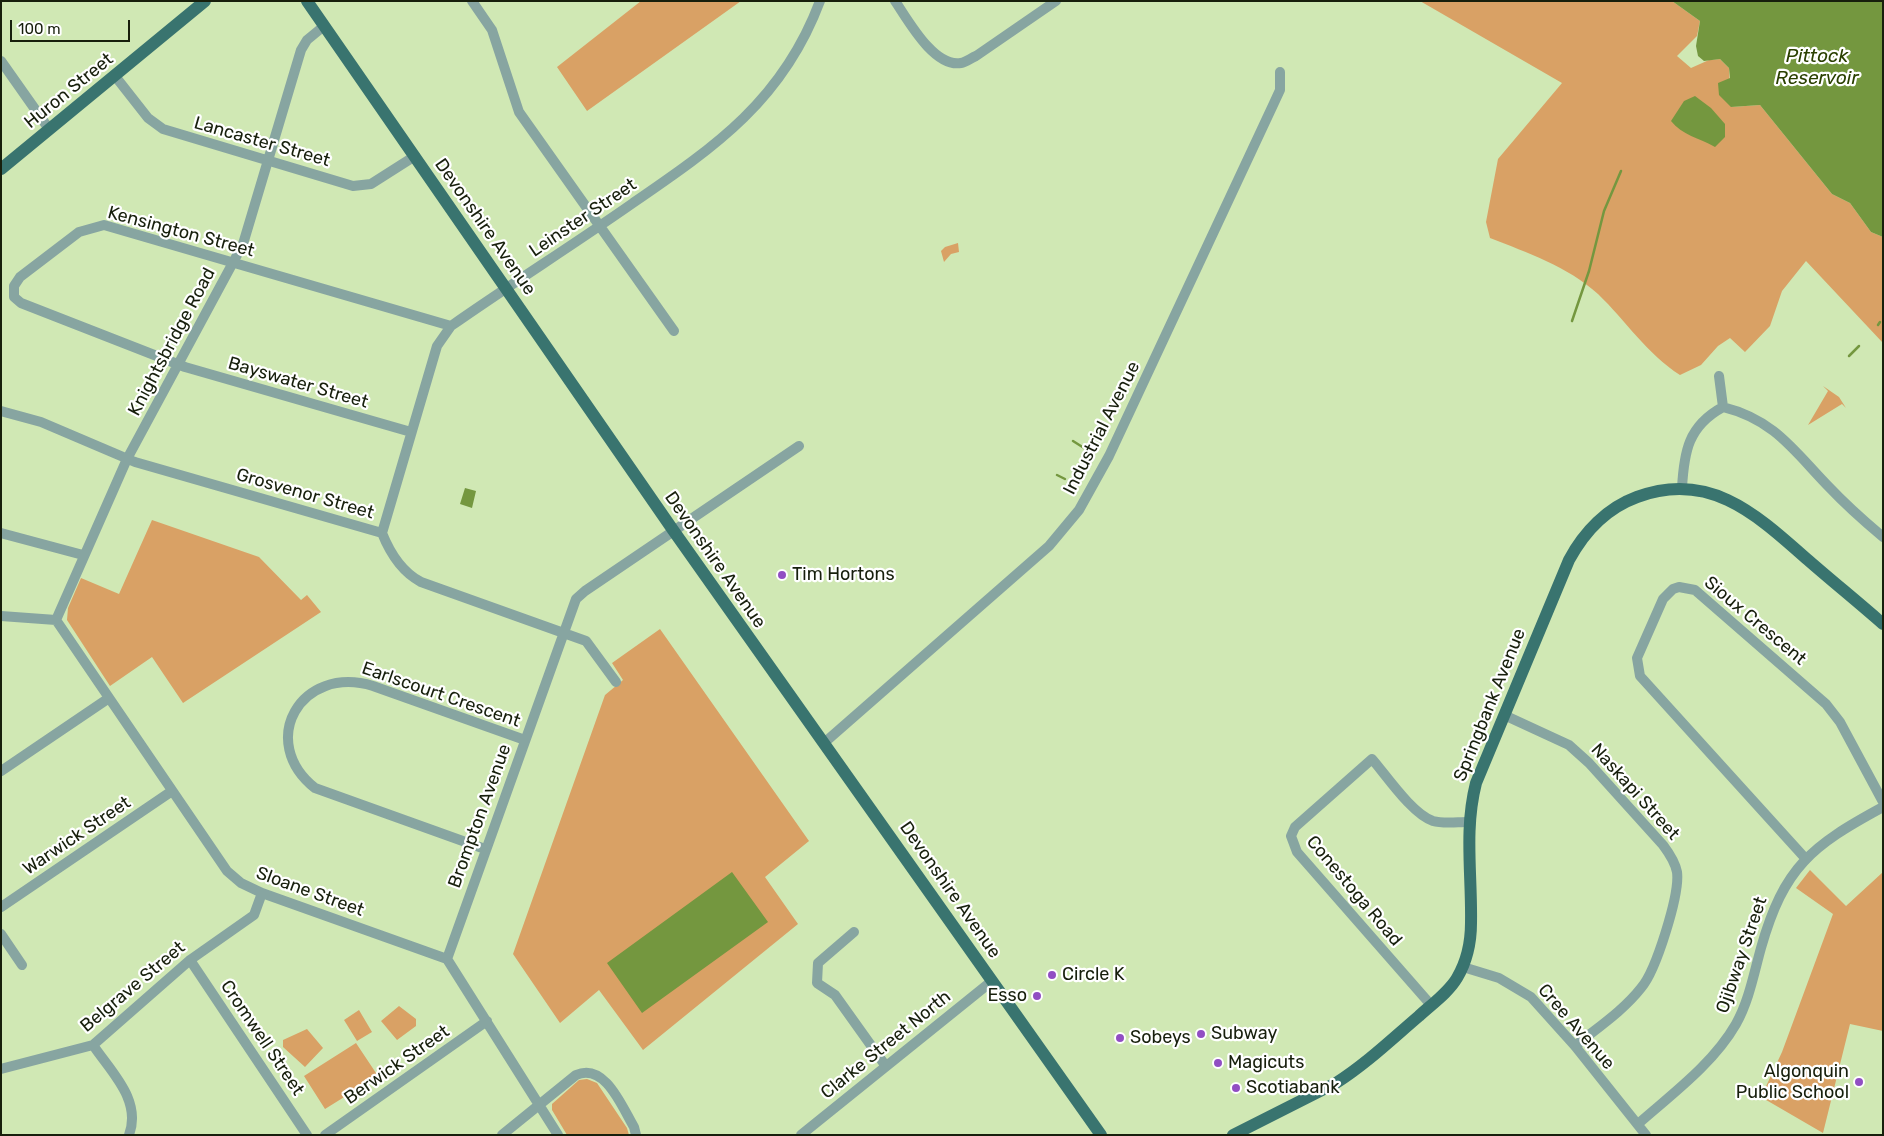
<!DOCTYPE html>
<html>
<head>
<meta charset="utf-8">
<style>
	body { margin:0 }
	#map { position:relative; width:1884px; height:1136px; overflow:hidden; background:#d0e8b4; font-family:Rubik,sans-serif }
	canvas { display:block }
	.frame { position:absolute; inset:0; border:2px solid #171f0c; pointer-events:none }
	.scale { position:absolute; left:10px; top:20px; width:120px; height:22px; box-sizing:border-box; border:2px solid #171f0c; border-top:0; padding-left:6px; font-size:15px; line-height:18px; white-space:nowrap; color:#171f0c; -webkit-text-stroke:4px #fff; paint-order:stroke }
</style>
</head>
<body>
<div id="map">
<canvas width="1884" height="1136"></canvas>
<div class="frame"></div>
<div class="scale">100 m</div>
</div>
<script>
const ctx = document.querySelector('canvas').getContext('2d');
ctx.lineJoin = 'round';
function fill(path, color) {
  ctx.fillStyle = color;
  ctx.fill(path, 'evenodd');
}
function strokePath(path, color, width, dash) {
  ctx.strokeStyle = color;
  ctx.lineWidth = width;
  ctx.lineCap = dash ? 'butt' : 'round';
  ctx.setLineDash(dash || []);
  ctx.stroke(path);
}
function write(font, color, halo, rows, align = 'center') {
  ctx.font = font + ' Rubik,sans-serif';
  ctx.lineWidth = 4.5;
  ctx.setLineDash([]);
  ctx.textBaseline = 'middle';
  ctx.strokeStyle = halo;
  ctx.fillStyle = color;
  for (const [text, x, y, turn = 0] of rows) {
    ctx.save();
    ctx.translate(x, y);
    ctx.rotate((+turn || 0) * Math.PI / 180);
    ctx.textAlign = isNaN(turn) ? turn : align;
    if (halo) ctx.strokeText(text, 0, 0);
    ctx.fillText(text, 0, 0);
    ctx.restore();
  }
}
fill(new Path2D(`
	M641 1H741L587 111 557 67Z
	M1420 1H1672L1700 21 1697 36 1677 56 1691 68 1709 60 1720 59 1729 68 1731 107 1760 105 1832 194 1850 203 1871 232 1883 237V343L1806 261 1782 291 1770 326 1745 352 1730 338 1718 346 1701 365 1680 375C1647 354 1626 321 1598 294 1567 266 1528 253 1490 238L1486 222 1498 159 1562 83Z
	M958 243 959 252 951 254 944 262 941 251 945 247Z
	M1823 386 1839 397 1846 408 1842 404 1808 425 1828 391Z
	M152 520 259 557 301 600 307 595 321 612 183 703 152 657 110 686 67 620 68 608 81 578 119 594Z
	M660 629 809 841 765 877 798 924 643 1050 599 990 560 1023 513 954 605 695 623 680 612 663Z
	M1810 870 1846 906 1883 872V1031L1850 1024 1823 1133 1761 1097 1782 1052 1833 914 1796 888Z
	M399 1006 416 1019V1026L397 1040 381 1021Z
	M359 1010 372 1032 357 1041 344 1020Z
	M307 1029 323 1048 305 1067 283 1047V1040Z
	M356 1043 378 1076 325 1109 304 1076Z
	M587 1079 597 1083 627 1128 629 1135H567L552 1110V1104L579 1080Z`), '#d9a165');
fill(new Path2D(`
	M1672 1H1883V237L1871 232 1850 203 1832 194 1760 105 1731 107 1719 95 1718 83 1730 78 1729 68 1720 59 1704 61 1698 56 1696 46 1700 21Z
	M1695 96 1711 108 1725 124V137L1715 147C1699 138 1682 135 1671 121L1684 101Z
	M465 488 476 491 472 508 460 504Z
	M732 872 768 922 642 1013 607 963Z`), '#74973f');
strokePath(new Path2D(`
	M1572 321 1589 271 1604 211 1621 171
	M1878 325 1880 322
	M1849 356 1859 346
	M1073 441 1084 448
	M1057 475 1065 479`), '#74973f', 2.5);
strokePath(new Path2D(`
	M472 1 492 30 519 112 674 331
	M895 1C908 20 934 68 961 63 966 62 971 58 976 56L1056 1
	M1 61 49 129
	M115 76 148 118 163 129 353 186 371 184 415 156
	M1723 407C1775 420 1794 451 1829 487 1846 505 1864 521 1883 537
	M1 411 41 422 135 462 382 533
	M411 432 185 367 21 303 14 297V286L20 277 79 232 104 225 451 326
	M1682 488C1684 452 1688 426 1723 407L1719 376
	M1 533 83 555
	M382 533 437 346 451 326C511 284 573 245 633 203 716 146 783 100 820 1
	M382 533C390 553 402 572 421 582L586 641 616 682
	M1 616 56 620
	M56 620 227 871 241 883 262 893 447 959 558 1135
	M56 620 127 459 243 244 301 50 307 40 324 26
	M1504 715 1569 745 1589 763 1663 845C1669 853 1675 862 1677 872 1680 894 1656 971 1641 988 1623 1011 1597 1028 1575 1046
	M824 743 1049 546 1079 510 1109 456 1274 103 1280 90V72
	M1 771 109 698
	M485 849 315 788C257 742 300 664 373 686L525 740
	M1805 858 1640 676 1637 658 1663 599 1673 589 1679 587 1695 590 1826 704 1840 722 1883 802
	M1 907 172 791
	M854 932 818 963 817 983 835 995 885 1065
	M1 934 22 965
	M447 959 576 599 585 591 799 446
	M190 960 307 1135
	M1463 967 1499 978 1531 997 1575 1046 1646 1135
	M1431 1005 1297 852 1291 836 1295 827 1372 759C1386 775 1412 814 1433 821 1443 824 1457 822 1468 822
	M93 1045C111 1072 142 1100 129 1135
	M1 1069 93 1045 190 960 254 915 262 893
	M1638 1124C1672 1094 1713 1064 1736 1024 1749 1001 1754 973 1761 948 1784 867 1811 846 1883 807
	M325 1135 487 1021
	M502 1135 576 1075C605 1062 622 1107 634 1127L636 1135
	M801 1135 992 981`), '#87a5a1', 10);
strokePath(new Path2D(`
	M307 1 673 530 1101 1135
	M1 169 205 1
	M1233 1135 1336 1083C1366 1064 1392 1039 1419 1016 1432 1004 1448 993 1457 978 1467 961 1471 943 1471 923 1472 875 1464 830 1476 783L1569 560C1584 532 1607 508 1637 497 1710 470 1757 515 1808 560 1832 581 1858 602 1883 624`), '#39746f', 12);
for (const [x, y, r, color] of [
	[782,575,5,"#914ec3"],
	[1052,975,5,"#914ec3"],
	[1037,996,5,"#914ec3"],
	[1201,1034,5,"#914ec3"],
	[1120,1038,5,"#914ec3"],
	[1218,1063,5,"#914ec3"],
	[1859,1082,5,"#914ec3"],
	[1236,1088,5,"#914ec3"]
]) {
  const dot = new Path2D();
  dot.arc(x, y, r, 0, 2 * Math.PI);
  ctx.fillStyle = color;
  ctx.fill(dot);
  strokePath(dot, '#fff', 2);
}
write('18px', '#171f0c', '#fff', [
	["Huron Street",69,91,-39],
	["Lancaster Street",262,142,16],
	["Leinster Street",583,218,-34],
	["Devonshire Avenue",485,227,55],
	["Kensington Street",181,232,15],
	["Knightsbridge Road",172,342,-62],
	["Bayswater Street",298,383,16],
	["Industrial Avenue",1102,428,-63],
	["Grosvenor Street",305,494,16],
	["Devonshire Avenue",715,560,55],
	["Sioux Crescent",1755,621,40],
	["Earlscourt Crescent",441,695,19],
	["Springbank Avenue",1490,705,-68],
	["Naskapi Street",1635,792,48],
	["Brompton Avenue",480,816,-70],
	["Warwick Street",77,836,-34],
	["Devonshire Avenue",950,890,55],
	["Conestoga Road",1354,891,50],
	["Sloane Street",310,892,20],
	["Ojibway Street",1742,955,-71],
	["Belgrave Street",133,987,-40],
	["Cree Avenue",1576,1027,49],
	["Cromwell Street",262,1038,56],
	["Clarke Street North",886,1045,-39],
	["Berwick Street",397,1065,-35]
]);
write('18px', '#171f0c', '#fff', [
	["Tim Hortons",792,575],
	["Circle K",1062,975],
	["Esso",1027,996,"right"],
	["Subway",1211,1034],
	["Sobeys",1130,1038],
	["Magicuts",1228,1063],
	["Algonquin",1849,1072,"right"],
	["Public School",1849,1093,"right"],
	["Scotiabank",1246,1088]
], 'left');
write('italic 19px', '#2a4000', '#fff', [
	["Pittock",1817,57],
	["Reservoir",1817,79]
]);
</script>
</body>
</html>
